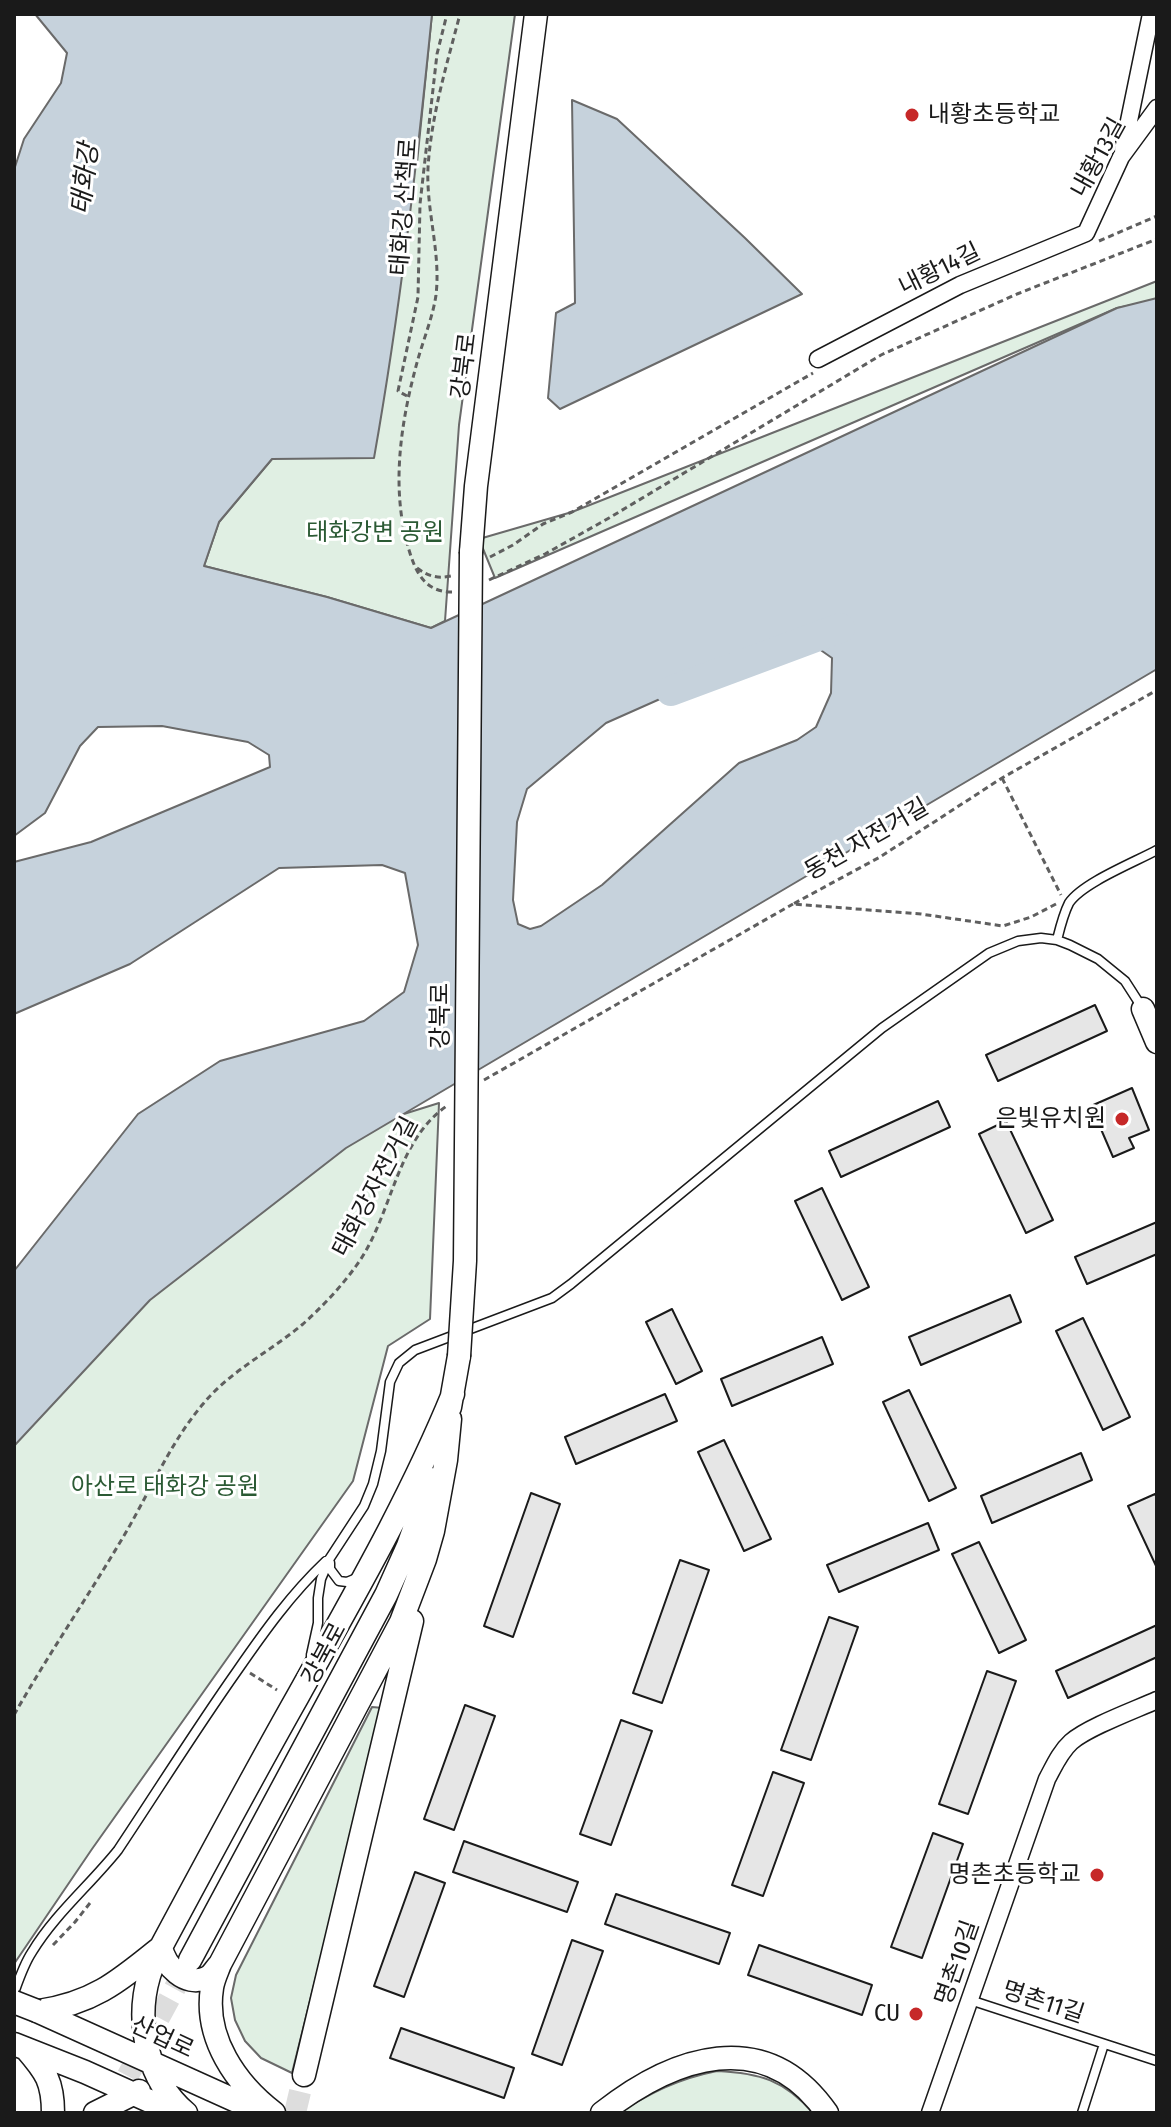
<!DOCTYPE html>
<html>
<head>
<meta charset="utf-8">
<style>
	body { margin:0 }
	#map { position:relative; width:1171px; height:2127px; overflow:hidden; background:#fff; font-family:"Fira Sans Condensed",sans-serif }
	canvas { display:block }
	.frame { position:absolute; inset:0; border:16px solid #1a1a1a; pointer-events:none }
</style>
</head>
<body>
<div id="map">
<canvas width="1171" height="2127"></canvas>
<div class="frame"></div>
</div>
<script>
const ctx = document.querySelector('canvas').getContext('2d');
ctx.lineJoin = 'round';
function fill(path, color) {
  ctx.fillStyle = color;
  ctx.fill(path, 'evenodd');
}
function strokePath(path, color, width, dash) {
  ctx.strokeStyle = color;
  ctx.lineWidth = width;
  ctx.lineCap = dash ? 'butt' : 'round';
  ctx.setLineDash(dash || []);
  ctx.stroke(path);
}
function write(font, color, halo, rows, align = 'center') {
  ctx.font = font + ' "Fira Sans Condensed","Noto Sans KR",sans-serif';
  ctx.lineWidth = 6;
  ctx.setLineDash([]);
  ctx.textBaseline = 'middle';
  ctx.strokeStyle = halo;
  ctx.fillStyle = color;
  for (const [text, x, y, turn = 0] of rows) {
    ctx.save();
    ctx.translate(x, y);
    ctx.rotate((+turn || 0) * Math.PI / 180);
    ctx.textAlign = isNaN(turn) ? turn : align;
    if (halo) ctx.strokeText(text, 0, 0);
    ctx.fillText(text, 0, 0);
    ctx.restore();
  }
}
const green = new Path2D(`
	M432 14H515L459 425 445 621 431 628 327 597 204 566 219 522 272 459 417 163Z
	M1157 281V300L1117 308 495 578 479 539 572 512Z
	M439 1103 430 1319 388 1346 353 1481 92 1849 14 1964V1428L122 1310 343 1133Z
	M372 1707 383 1708 292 2073 261 2058 245 2041 235 2020 231 1998 236 1975Z
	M717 2071C760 2073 784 2080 813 2113H618C653 2092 677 2079 717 2071Z`);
fill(green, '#e0efe3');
strokePath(green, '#6a6a6a', 2);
const water = new Path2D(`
	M35 14H432C417 163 400 311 374 458L272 459 219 522 204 566 327 597 431 628 1117 308 1157 298V669L346 1148 150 1300 14 1446V1271L138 1114 220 1061 364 1021 404 992 418 945 405 873 382 865 279 868 130 964 14 1014V862L91 842 270 767 269 755 248 742 162 726 98 727 80 746 45 813 14 836V170L24 139 61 83 67 53ZM775 639 812 644 832 658 831 693 816 727 797 740 739 763 602 885 541 926 530 929 518 924 513 900 517 822 527 789 606 723 669 695 703 684 725 658Z
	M572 100 617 119 745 238 802 294 560 409 548 398 556 313 575 303Z`);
fill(water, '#c6d2dc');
strokePath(water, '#6a6a6a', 2);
strokePath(new Path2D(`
	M671 691 840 628`), '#c6d2dc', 30);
const building = new Path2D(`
	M1095 1005 1107 1031 998 1081 986 1055Z
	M1132 1088 1149 1130 1129 1138 1134 1148 1113 1157 1091 1106Z
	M938 1101 950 1127 841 1177 829 1151Z
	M1006 1121 1053 1220 1026 1233 979 1134Z
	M822 1188 869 1287 842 1300 795 1201Z
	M1157 1222V1254L1087 1284 1075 1257Z
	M1010 1295 1021 1322 921 1365 909 1337Z
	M672 1309 702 1371 676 1384 646 1322Z
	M1083 1318 1130 1417 1103 1430 1056 1331Z
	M822 1337 833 1364 732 1406 721 1379Z
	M909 1390 956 1488 929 1501 883 1402Z
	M665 1394 677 1421 576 1464 565 1437Z
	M724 1440 771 1539 744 1551 698 1452Z
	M1081 1453 1092 1480 992 1523 981 1496Z
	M531 1493 560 1504 513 1637 484 1626Z
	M1155 1494 1157 1498V1568L1128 1506Z
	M928 1523 939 1550 839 1592 827 1565Z
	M979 1542 1026 1640 999 1653 952 1554Z
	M680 1560 709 1570 662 1703 633 1693Z
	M829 1617 858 1627 811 1760 781 1750Z
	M1157 1625V1657L1068 1698 1056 1671Z
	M987 1671 1016 1681 968 1814 939 1804Z
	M465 1705 495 1716 454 1830 424 1819Z
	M621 1720 652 1731 611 1845 580 1834Z
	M773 1772 804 1783 763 1896 732 1885Z
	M933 1833 963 1844 922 1958 891 1947Z
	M464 1841 578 1882 567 1912 453 1872Z
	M415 1872 445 1883 404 1997 374 1986Z
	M616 1894 730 1933 719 1964 605 1924Z
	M572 1940 603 1951 562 2065 532 2054Z
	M759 1945 872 1985 862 2015 748 1975Z
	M401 2028 514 2068 504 2098 390 2058Z`);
fill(building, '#e6e6e6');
strokePath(building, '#1a1a1a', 2);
strokePath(new Path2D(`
	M112 2105 190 1960
	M295 2113 304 2075`), '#ddd', 22, [22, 11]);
const lane = new Path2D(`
	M1057 940C1060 928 1063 915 1069 903 1082 883 1135 862 1157 850
	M330 1563V1569L339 1581 347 1582 359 1577
	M311 1655 318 1623V1598L321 1579 330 1558 364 1506 373 1484 381 1451 390 1382 399 1363 415 1350 552 1298 571 1284 882 1028 989 953 1018 941 1041 938 1057 940 1070 945 1098 959 1125 981 1143 1009
	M14 1993C19 1979 24 1964 32 1952 55 1914 90 1885 118 1850 158 1790 196 1729 237 1671 264 1632 291 1594 326 1561
	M970 2000 1157 2061
	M1082 2113 1104 2044`);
const street = new Path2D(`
	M1123 150 1151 14
	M818 359 960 285 1086 233 1121 157 1157 108
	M930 2113 1047 1779C1054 1766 1060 1752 1071 1742 1088 1727 1135 1710 1157 1700`);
const secondary = new Path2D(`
	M471 552 476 486 536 14
	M1143 1009 1157 1042
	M450 1407 459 1356
	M190 1960 386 1595 408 1546 432 1479
	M37 2011 263 2113
	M39 2011C94 2003 119 1981 161 1947 165 1966 185 1987 206 1978 212 1976 215 1969 220 1964
	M14 2044 85 2072 176 2113
	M26 2049C46 2072 53 2082 53 2113
	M304 2075 412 1621
	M95 2113 139 2091
	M186 2113C148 2081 135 2023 149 1976 152 1966 157 1956 161 1947 206 1863 251 1779 298 1696 353 1597 410 1499 453 1394
	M274 2113C236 2084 204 2038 212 1988 213 1980 217 1972 220 1964L401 1622 425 1559 433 1531 446 1460 450 1419
	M602 2113C673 2057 765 2024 827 2113`);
strokePath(lane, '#1a1a1a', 11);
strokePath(street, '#1a1a1a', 19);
strokePath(secondary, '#1a1a1a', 25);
strokePath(new Path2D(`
	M1099 241 1157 216
	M407 396 398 391 418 297 420 204 437 54 447 14
	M490 557 513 545 543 524 572 512 813 373
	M417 568C428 576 437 579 451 576
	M489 580 545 554 609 518 881 355 1017 294 1157 239
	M452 592C425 592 416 573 409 550 390 488 401 420 418 359 424 338 433 316 436 295 441 252 426 211 428 168 431 116 447 64 460 14
	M1002 778 1061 895
	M1056 904 1031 917 1003 926 921 914 793 904 880 857 1002 778 1157 690
	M484 1080 793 904
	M250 1673 277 1690
	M14 1715C48 1655 87 1598 122 1539 149 1494 169 1444 203 1404 230 1371 271 1351 303 1324 322 1307 341 1287 356 1266 393 1216 394 1142 448 1105
	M53 1945 75 1922 90 1903`), '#5f5f5f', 3, [6, 4]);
strokePath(lane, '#fff', 8);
strokePath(street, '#fff', 16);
strokePath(secondary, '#fff', 22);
const secondaryBridge = new Path2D(`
	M459 1356 465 1261 471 552
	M14 2002 37 2011`);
strokePath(secondaryBridge, '#1a1a1a', 25, []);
strokePath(secondaryBridge, '#fff', 22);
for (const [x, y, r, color] of [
	[912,115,8,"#c62828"],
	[1122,1119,8,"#c62828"],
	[1097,1875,8,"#c62828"],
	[916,2014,8,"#c62828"]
]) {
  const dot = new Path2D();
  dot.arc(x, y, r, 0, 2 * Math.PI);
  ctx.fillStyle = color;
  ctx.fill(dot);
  strokePath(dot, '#fff', 3);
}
write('24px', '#1a1a1a', '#fff', [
	["내황초등학교",928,115,"left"],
	["은빛유치원",1106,1119],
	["명촌초등학교",1081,1875],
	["CU",900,2014]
], 'right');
write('24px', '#1a1a1a', '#fff', [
	["내황13길",1099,158,-61],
	["태화강 산책로",405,207,-86],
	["내황14길",940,270,-26],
	["강북로",465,366,-83],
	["동천 자전거길",867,840,-30],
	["강북로",441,1016,-90],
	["태화강자전거길",376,1187,-62],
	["강북로",325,1654,-62],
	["명촌10길",958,1963,-71],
	["명촌11길",1043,2003,18],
	["산업로",162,2038,25]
]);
write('24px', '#2b5a34', '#fff', [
	["태화강변 공원",375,533],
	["아산로 태화강 공원",165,1487]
]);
write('italic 26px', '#1a1a1a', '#fff', [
	["태화강",86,179,-83]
]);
</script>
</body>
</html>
